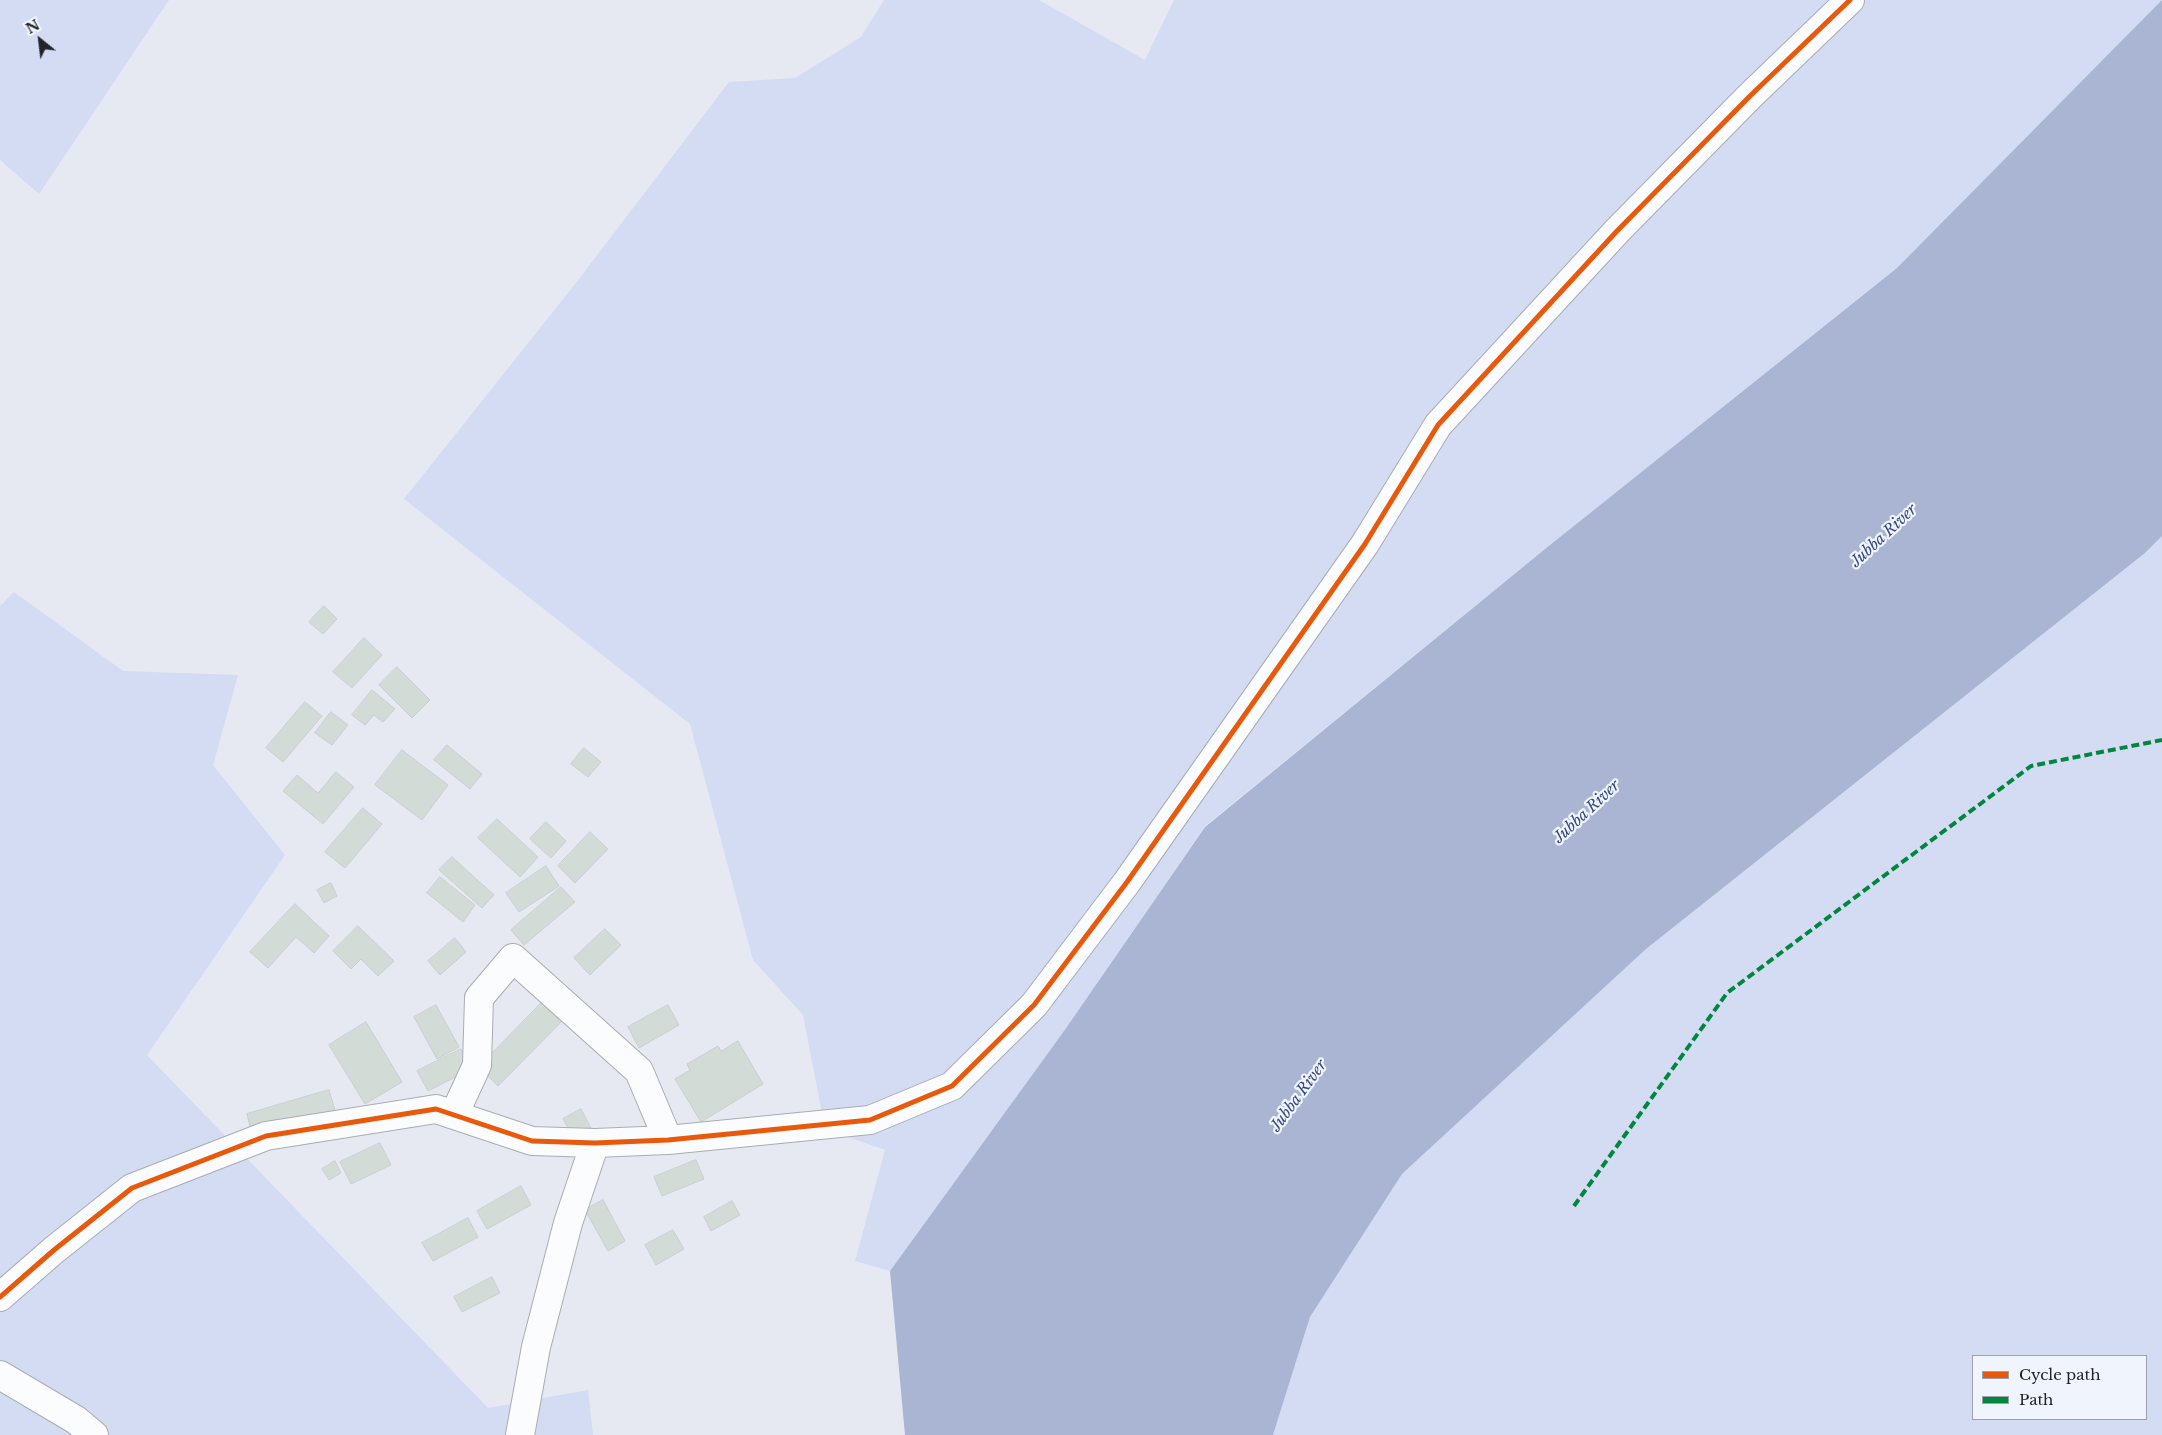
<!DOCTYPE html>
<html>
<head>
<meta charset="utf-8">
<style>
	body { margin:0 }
	#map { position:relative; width:2162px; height:1435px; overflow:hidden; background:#e6e9f1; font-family:"Libre Baskerville",serif }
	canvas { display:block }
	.legend { position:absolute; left:1972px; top:1355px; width:175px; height:65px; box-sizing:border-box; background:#f0f4fd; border:1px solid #9ea1a9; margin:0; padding:6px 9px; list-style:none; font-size:15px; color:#22242a }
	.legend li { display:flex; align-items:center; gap:10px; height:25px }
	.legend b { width:25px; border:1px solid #9ea1a9 }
	.north { position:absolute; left:15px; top:15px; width:50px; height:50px; -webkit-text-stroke:4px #f0f4fd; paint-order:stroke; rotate:331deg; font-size:14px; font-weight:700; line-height:20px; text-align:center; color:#22242a }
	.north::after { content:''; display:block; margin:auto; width:18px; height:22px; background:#22242a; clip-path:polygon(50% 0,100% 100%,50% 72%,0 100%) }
</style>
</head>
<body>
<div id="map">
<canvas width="2162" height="1435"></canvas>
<ul class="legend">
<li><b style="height:6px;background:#e8590c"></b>Cycle path</li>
<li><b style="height:6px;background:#00873e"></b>Path</li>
</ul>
<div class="north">N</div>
</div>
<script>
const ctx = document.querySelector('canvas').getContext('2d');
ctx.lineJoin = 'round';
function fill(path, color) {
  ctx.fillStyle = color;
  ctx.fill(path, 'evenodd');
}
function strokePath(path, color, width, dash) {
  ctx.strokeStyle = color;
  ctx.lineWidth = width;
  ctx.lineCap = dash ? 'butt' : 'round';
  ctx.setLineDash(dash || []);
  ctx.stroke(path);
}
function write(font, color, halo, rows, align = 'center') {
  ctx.font = font + ' "Libre Baskerville",serif';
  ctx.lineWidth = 4.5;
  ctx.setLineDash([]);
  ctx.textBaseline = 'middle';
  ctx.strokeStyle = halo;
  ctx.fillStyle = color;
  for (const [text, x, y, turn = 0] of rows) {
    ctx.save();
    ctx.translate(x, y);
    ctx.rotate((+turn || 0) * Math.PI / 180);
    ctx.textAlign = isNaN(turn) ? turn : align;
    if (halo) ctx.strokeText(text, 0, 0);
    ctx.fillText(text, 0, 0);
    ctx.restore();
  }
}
fill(new Path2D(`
	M0 0H169L39 194 0 160Z
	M884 0H1039L1145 60 1174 0H2162L2153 11 1897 268 1545 549 1205 826 1064 1031 890 1271 855 1261 885 1150 825 1129 803 1015 753 960 690 724 404 499 579 279 729 82 795 78 861 37Z
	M2162 536V1435H1273L1310 1317 1402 1174 1646 949 2145 553ZM1973 1356H2146V1419H1973Z
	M14 592 123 671 238 675 213 765 285 855 147 1055 488 1408 588 1390 593 1435H0V606Z`), '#d3dcf3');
fill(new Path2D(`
	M2162 0V536L2145 553 1646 949 1402 1174 1310 1317 1273 1435H905L890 1271 1064 1031 1205 827 1545 549 1897 268Z`), '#aab5d3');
const building = new Path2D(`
	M324 606 337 619 323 634 309 622Z
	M364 638 382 655 352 688 333 672Z
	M397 667 430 700 412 718 379 685Z
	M372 690 395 709 383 722 374 715 365 725 352 715Z
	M305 702 322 716 283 762 266 748Z
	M331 712 348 725 332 745 315 733Z
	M447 745 482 774 470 789 434 760Z
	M584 748 601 762 588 777 571 764Z
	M402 750 448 785 422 820 375 785Z
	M336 772 354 787 323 824 283 791 297 775 318 793Z
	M363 808 382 824 345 868 325 852Z
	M497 819 538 857 520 877 478 838Z
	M546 822 566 841 551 858 530 839Z
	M590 832 608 849 575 883 558 866Z
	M452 857 494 895 482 908 439 870Z
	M546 866 559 886 519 912 506 893Z
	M440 877 475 905 463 922 427 893Z
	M331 883 337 896 324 903 317 890Z
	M561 887 575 902 524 945 511 930Z
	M295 904 329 936 314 953 296 937 268 968 250 952Z
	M358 926 394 961 378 976 361 959 351 969 333 951Z
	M605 929 621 945 590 975 574 958Z
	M455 938 466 952 440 975 428 961Z
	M550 994 570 1013 498 1086 479 1067Z
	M436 1005 459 1047 437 1059 414 1017Z
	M668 1005 679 1025 639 1048 628 1027Z
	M366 1022 402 1082 365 1104 329 1045Z
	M738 1041 763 1084 701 1122 675 1079 690 1070 687 1064 718 1046 721 1051Z
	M461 1049 471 1069 428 1091 417 1071Z
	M329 1090 335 1110 252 1134 247 1114Z
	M581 1109 591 1128 574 1138 563 1119Z
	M380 1143 391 1165 351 1184 340 1162Z
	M696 1160 704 1179 662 1196 654 1177Z
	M335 1161 341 1173 329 1180 322 1169Z
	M521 1186 531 1205 487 1229 477 1211Z
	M603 1200 625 1241 608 1251 585 1210Z
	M732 1201 740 1215 711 1231 704 1217Z
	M468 1218 478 1237 433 1261 422 1243Z
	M673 1230 684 1249 656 1265 645 1245Z
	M492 1277 500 1293 462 1312 454 1297Z`);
fill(building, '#d3dbd7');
strokePath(building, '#cacecf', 1);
const minor = new Path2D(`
	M454 1115 477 1065 479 998 513 958 639 1071 668 1140
	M0 1297 54 1250 132 1188 266 1136 436 1109 532 1141 595 1143 668 1140 870 1120 952 1086 1034 1005 1127 882 1365 544 1438 425 1617 231 1750 96 1850 0
	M520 1435 536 1347 568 1223 595 1143`);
const tertiary = new Path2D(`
	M0 1375 76 1420 94 1435`);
strokePath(minor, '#aaacb3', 30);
strokePath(tertiary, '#aaacb3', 30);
strokePath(minor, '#fbfcfd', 28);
strokePath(tertiary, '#fbfcfd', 28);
strokePath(new Path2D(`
	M1574 1206 1727 993 2031 766 2162 740`), '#00873e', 4, [8, 4]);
strokePath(new Path2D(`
	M0 1297 54 1250 132 1188 266 1136 436 1109 532 1141 595 1143 668 1140 870 1120 952 1086 1034 1005 1127 882 1365 544 1438 425 1617 231 1750 96 1850 0`), '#e8590c', 5);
write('italic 15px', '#36487c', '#f0f4fd', [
	["Jubba River",1884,536,-43],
	["Jubba River",1587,812,-43],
	["Jubba River",1299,1096,-54]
]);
</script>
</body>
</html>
